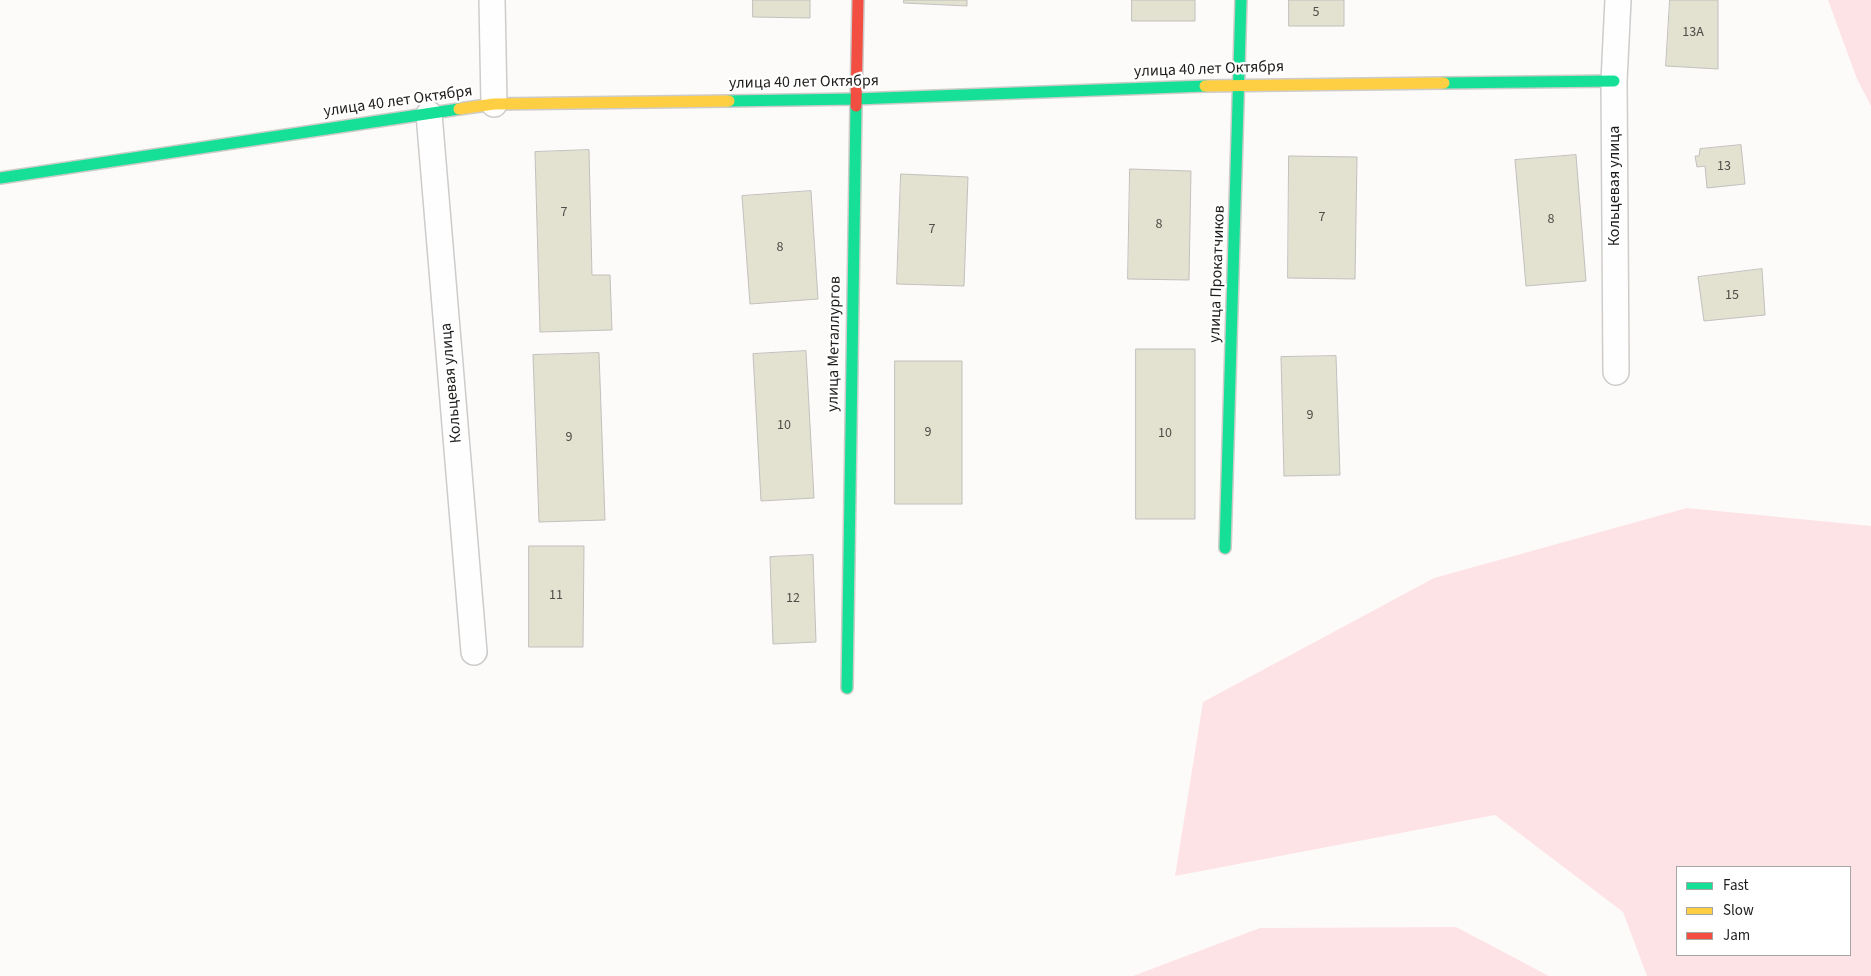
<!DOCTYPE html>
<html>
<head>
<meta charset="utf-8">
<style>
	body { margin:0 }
	#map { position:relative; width:1871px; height:976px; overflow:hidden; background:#fdfbf9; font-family:"Source Sans 3",sans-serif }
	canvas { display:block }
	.legend { position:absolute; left:1676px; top:866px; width:175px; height:90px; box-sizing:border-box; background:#fff; border:1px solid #a5a5a4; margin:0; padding:6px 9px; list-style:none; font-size:15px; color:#1f1d1b }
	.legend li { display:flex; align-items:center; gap:10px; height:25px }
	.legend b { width:25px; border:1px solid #a5a5a4 }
</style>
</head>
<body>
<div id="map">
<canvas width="1871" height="976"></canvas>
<ul class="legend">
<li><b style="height:6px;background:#16e098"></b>Fast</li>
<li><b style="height:6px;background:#ffcf43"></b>Slow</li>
<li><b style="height:6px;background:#f24e42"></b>Jam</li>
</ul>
</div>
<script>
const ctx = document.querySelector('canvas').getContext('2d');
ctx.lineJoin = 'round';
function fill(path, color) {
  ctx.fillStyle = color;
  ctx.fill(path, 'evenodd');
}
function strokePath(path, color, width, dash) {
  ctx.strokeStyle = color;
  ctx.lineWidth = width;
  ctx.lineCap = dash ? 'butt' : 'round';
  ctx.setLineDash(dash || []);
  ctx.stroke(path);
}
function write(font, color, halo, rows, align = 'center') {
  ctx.font = font + ' "Source Sans 3",sans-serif';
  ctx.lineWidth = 4.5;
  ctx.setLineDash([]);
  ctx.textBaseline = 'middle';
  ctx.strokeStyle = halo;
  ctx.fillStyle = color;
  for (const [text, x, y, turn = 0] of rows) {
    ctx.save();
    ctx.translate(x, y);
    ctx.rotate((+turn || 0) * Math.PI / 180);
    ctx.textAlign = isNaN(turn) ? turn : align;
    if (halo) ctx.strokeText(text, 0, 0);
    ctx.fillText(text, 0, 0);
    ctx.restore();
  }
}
fill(new Path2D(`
	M1828 0H1871V106L1857 79Z
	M1687 508 1871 526V976H1647L1623 912 1495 815 1175 876 1203 702 1434 578ZM1677 867H1850V955H1677Z
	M1456 927 1549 976H1133L1260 928Z`), '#fee3e6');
const building = new Path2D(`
	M753 0H810V18L753 17Z
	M904 0H967V6L904 3Z
	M1132 0H1195V21H1132Z
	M1289 0H1344V26H1289Z
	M1670 0H1718V69L1666 66Z
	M1741 145 1745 184 1707 188 1705 166 1697 167 1695 156H1699L1700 149Z
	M589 150 592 275H610L612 330 540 332 535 152Z
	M1576 155 1586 281 1526 286 1515 160Z
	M1289 156 1357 157 1355 279 1288 278Z
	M1130 169 1191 171 1189 280 1128 279Z
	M901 174 968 177 964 286 897 284Z
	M811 191 818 299 750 304 742 196Z
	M1762 269 1765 315 1704 321 1698 277Z
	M1136 349H1195V519H1136Z
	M806 351 814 498 761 501 753 354Z
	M599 353 605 520 539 522 533 355Z
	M1336 356 1340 475 1284 476 1281 357Z
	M895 361H962V504H895Z
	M529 546H584L583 647H529Z
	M813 555 816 642 773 644 770 557Z`);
fill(building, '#e3e1d0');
strokePath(building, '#c0c0be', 1);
const street = new Path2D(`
	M492 0 494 104
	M429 114 474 652
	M1616 372 1614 81 1618 0`);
const fast = new Path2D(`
	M1444 83 1614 81
	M729 101 855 99 1205 86
	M0 178 459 109
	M1225 548 1241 0
	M847 688 856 106`);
const slow = new Path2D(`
	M1205 86 1444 83
	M459 109 494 104 729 101`);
const jam = new Path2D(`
	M856 106 858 0`);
strokePath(street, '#ceccca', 28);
strokePath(fast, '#ceccca', 14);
strokePath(slow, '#ceccca', 14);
strokePath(jam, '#ceccca', 14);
strokePath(street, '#fffefe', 25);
strokePath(fast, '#16e098', 11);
strokePath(slow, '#ffcf43', 11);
strokePath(jam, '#f24e42', 11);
write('14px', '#504e48', null, [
	["5",1316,13],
	["13А",1693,33],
	["13",1724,167],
	["7",564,213],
	["7",1322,218],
	["8",1551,220],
	["8",1159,225],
	["7",932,230],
	["8",780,248],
	["15",1732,296],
	["9",1310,416],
	["10",784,426],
	["9",928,433],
	["10",1165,434],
	["9",569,438],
	["11",556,596],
	["12",793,599]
]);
write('16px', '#1f1d1b', '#fff', [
	["улица 40 лет Октября",1209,70,-2],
	["улица 40 лет Октября",804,83,-1],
	["улица 40 лет Октября",398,102,-8],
	["Кольцевая улица",1615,186,-90],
	["улица Прокатчиков",1218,274,-88],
	["улица Металлургов",835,344,-89],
	["Кольцевая улица",452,383,-95]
]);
</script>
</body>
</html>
